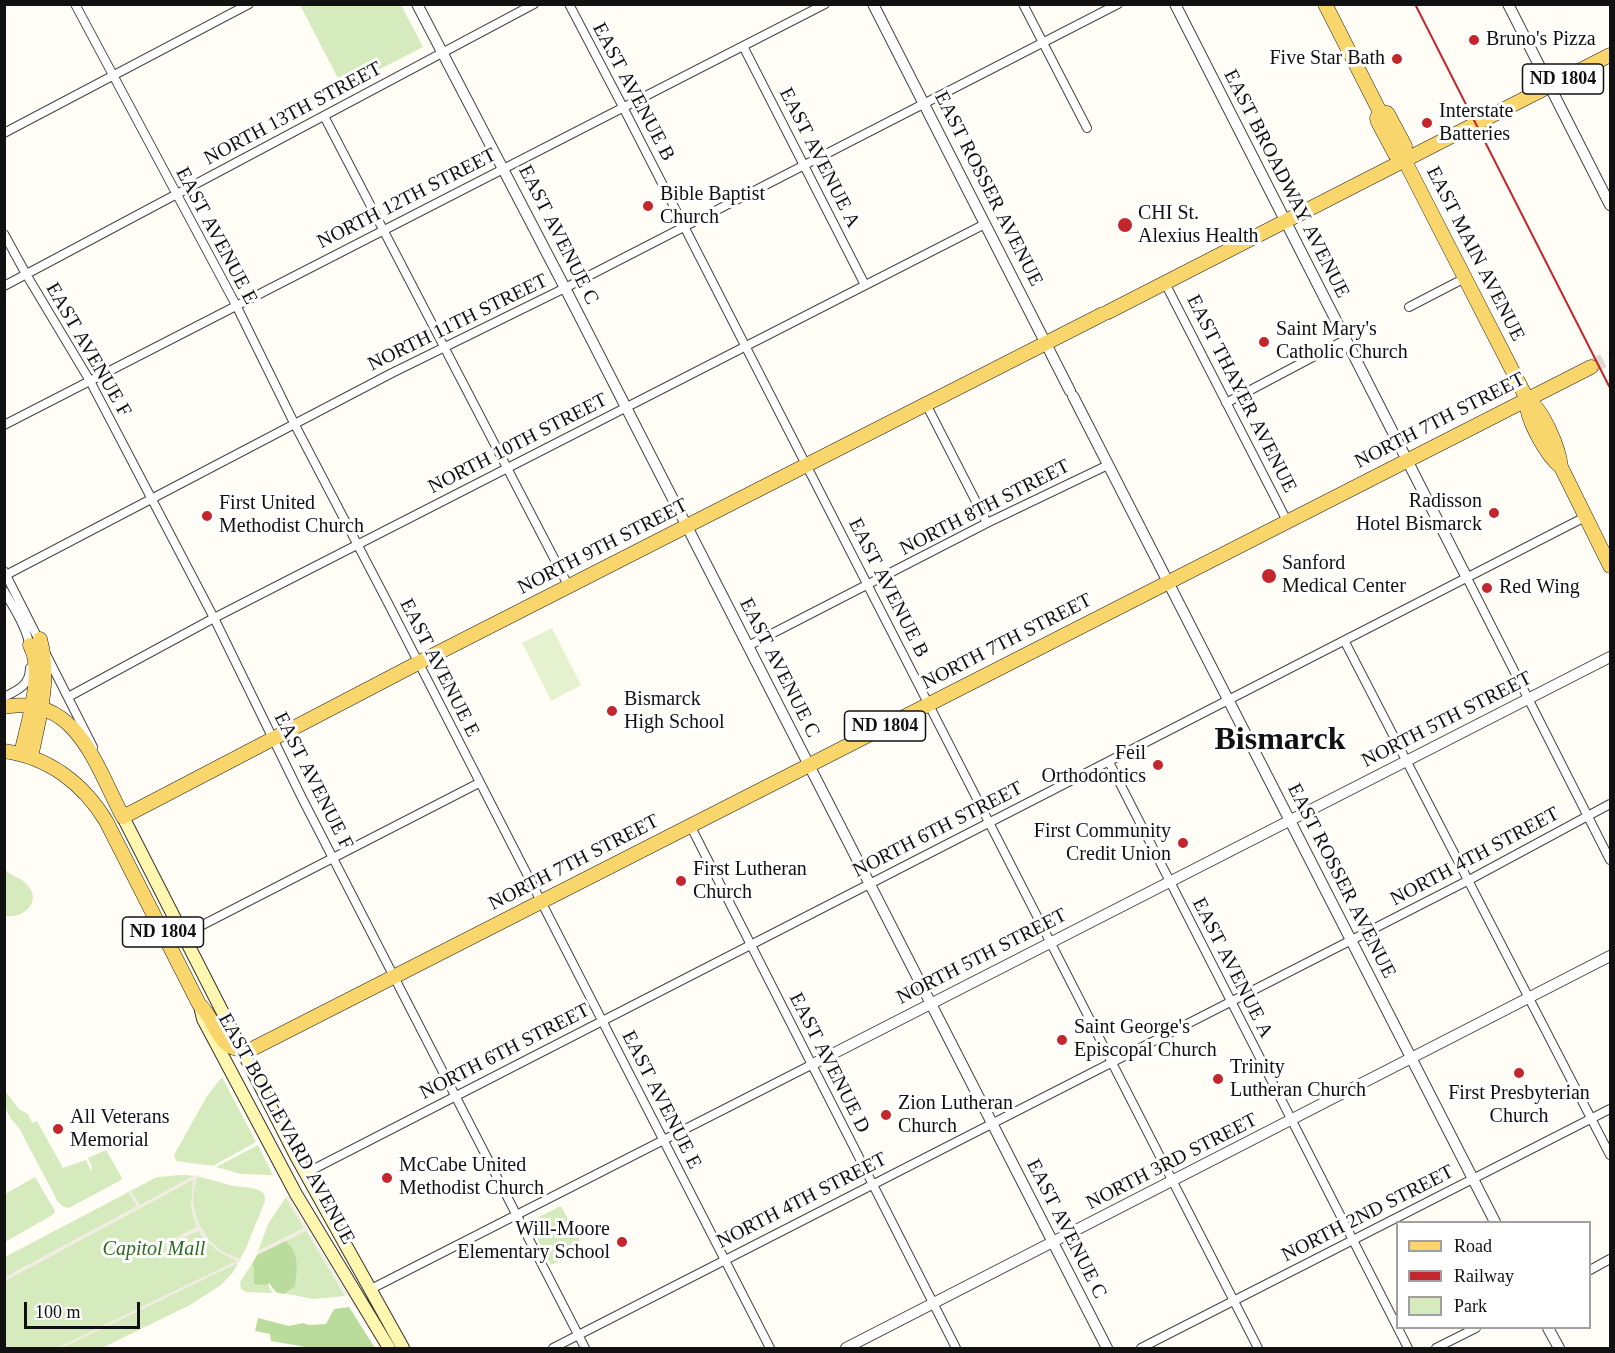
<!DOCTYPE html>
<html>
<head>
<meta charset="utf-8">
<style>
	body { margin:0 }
	#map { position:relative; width:1615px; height:1353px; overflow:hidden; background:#fffdf5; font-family:"Times New Roman",serif }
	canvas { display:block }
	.frame { position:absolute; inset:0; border:6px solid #111; pointer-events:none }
	.legend { position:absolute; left:1396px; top:1221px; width:195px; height:108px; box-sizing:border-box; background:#fff; border:2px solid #a0a0a0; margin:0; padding:8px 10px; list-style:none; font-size:18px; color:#111 }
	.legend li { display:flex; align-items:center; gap:12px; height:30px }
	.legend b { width:30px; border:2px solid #a0a0a0 }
	.scale { position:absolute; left:24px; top:1302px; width:116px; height:27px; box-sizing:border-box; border:3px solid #111; border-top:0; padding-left:8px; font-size:18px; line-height:21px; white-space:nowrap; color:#111; -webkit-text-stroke:4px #fff; paint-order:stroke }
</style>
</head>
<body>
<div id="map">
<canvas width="1615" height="1353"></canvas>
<div class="frame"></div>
<ul class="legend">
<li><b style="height:8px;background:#f9d66b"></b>Road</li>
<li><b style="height:8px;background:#c4262e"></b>Railway</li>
<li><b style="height:16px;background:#d5ebbd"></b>Park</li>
</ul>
<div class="scale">100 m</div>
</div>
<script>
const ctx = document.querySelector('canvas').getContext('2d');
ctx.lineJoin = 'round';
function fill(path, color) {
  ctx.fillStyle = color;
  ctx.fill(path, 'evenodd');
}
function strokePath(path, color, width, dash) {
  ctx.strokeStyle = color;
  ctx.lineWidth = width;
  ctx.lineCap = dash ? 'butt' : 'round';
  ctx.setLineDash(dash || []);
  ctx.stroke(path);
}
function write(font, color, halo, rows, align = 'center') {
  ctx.font = font + ' "Times New Roman",serif';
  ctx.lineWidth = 6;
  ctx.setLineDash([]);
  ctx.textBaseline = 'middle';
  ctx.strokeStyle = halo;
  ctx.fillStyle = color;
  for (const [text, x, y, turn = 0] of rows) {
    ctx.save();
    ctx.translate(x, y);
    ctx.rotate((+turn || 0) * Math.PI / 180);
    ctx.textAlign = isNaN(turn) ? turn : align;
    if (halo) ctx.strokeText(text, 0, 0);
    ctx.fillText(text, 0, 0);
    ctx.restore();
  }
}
fill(new Path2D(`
	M300 5H401L423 47 343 88Z
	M5 869C10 876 18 876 24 882 44 898 27 919 5 916Z
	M222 1077 256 1142 213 1166 176 1161 174 1155 207 1096Z
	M5 1091 19 1109 28 1114 32 1123 37 1121 63 1168 86 1160 91 1171 92 1167 88 1158 106 1150 122 1178 121 1180 69 1208 64 1207 58 1202 19 1128C7 1115 4 1109 5 1091Z
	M258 1145 273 1175 241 1174 216 1167Z
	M182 1175C201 1175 216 1182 234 1186 242 1187 251 1187 258 1190 264 1192 265 1195 265 1201L246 1248 233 1272 221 1285 190 1305 102 1348H5V1257L157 1177Z
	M35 1177 55 1211 54 1214 5 1242V1194Z
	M286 1197 304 1228 258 1251 268 1224Z
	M561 1206 571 1225 575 1227C579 1235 579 1243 583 1252L551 1265 529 1222Z
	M306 1230 345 1296 314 1299 276 1292 257 1255Z
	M252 1264 264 1265 269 1270V1287L273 1293 246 1292 241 1289 240 1282Z`), '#d5ebbd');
fill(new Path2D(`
	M285 1241C300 1252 297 1269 295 1286L284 1294 276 1292 269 1283 265 1285 254 1284V1269L252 1264 257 1255Z
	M349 1307 375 1348H312L271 1341 270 1334 255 1331 258 1318 289 1326 303 1323 309 1325 326 1324 334 1309Z`), '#b9dc9c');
fill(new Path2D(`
	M552 628 581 685 551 701 522 643Z`), '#e6f2cf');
fill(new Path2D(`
	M195 1175 200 1176 197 1178 194 1190 193 1201 197 1220 210 1241 223 1252 241 1259 238 1263 62 1348H57L236 1261 216 1250 206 1241 198 1231 174 1242 175 1245 168 1249 163 1240 171 1237 173 1239 196 1227 191 1208 193 1180 5 1281V1277L137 1206 128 1191 130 1190 140 1205Z
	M291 1196 293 1200 291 1202 348 1295 345 1296 306 1231 257 1255 258 1251 304 1228 288 1202 286 1197Z`), '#f1ede2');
strokePath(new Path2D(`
	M1591 367 1610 357`), '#dbdad3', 14, [14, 7]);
const minor = new Path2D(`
	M75 4 236 305 295 425 388 603 770 1348
	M569 4 623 107 1258 1348
	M1023 4 1087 128
	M743 46 865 285
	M324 116 569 587
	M4 133 249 4
	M4 234 26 274 90 381 214 618 302 798 585 1348
	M1165 283 1287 521
	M4 286 534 4
	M1409 307 1465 278
	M1226 403 1345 340
	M926 404 987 523
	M4 425 825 4
	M4 571 93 747
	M6 575 392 373 565 288 1118 4
	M1467 578 1610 860
	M4 591C12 605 31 634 29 649
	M1345 642 1610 1155
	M748 646 987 523 1108 465
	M4 697C18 690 30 685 30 668
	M68 697 214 618 985 224
	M1109 762 1408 1348
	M690 825 956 1348
	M183 935 479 783
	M306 1173 1585 517
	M1590 1270 1610 1259
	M369 1290 811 1065
	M553 1348 1469 880 1610 804
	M1141 1348 1610 1109
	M1436 1348 1476 1328`);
const tertiary = new Path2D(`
	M417 4 565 288 1107 1348
	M873 4 1070 391
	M1175 4 1467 578
	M1508 4 1610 205
	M1073 396 1495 1222
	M811 1065 1610 657
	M1548 1328 1559 1348
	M846 1348 1610 956`);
const secondary = new Path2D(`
	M123 817 296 1156 403 1348
	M200 1006 203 1019 296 1194 389 1348`);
const primary = new Path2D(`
	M1325 4 1380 112 1377 118 1378 122 1395 154 1404 159
	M1380 112 1387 113 1389 116 1405 146 1404 159 1410 171 1527 399C1543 409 1559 448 1561 467L1610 566
	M1108 312 1610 55
	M1527 399C1524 417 1547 456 1561 467
	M4 707C76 693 96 766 123 817
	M4 751C48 757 83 783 106 821L199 1004C218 1021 216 1055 252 1049L1591 367
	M21 754C27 725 45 672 30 645
	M31 757C39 718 51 679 40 639
	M123 817 418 663 1103 314`);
strokePath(minor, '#444', 10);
strokePath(tertiary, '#444', 12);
strokePath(secondary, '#333', 14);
strokePath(primary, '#222', 15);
strokePath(minor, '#fff', 8);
strokePath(tertiary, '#fff', 10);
strokePath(secondary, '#fff6b0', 12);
strokePath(primary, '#f9d66b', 14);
strokePath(new Path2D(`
	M1415 4 1610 388`), '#c4262e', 2);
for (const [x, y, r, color] of [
	[1474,40,6,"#c4262e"],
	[1397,59,6,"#c4262e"],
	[1427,123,6,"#c4262e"],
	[648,206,6,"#c4262e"],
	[1125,225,8,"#c4262e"],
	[1264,342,6,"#c4262e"],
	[1494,513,6,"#c4262e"],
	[207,516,6,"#c4262e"],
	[1269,576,8,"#c4262e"],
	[1487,588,6,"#c4262e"],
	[612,711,6,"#c4262e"],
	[1158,765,6,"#c4262e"],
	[1183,843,6,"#c4262e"],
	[681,881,6,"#c4262e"],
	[1062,1040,6,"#c4262e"],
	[1519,1073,6,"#c4262e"],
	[1218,1079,6,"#c4262e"],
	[886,1115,6,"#c4262e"],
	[58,1129,6,"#c4262e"],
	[387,1178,6,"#c4262e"],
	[622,1242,6,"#c4262e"]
]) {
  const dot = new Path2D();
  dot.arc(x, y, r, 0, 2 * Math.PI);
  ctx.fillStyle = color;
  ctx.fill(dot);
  strokePath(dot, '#fff', 2);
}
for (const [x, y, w] of [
	[1563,79,81],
	[885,726,81],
	[163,932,81]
]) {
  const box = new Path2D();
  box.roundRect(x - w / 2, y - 15, w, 30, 4.5);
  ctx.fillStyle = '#fff';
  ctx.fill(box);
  strokePath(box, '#111', 1.5);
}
write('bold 18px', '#111', null, [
	["ND 1804",1563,79],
	["ND 1804",885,726],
	["ND 1804",163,932]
]);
write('20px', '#111', '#fff', [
	["Bruno's Pizza",1486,40],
	["Five Star Bath",1385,59,"right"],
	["Interstate",1439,112],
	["Batteries",1439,135],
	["Bible Baptist",660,195],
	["Church",660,218],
	["CHI St.",1138,214],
	["Alexius Health",1138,237],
	["Saint Mary's",1276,330],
	["Catholic Church",1276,353],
	["Radisson",1482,502,"right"],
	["Hotel Bismarck",1482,525,"right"],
	["First United",219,504],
	["Methodist Church",219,527],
	["Sanford",1282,564],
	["Medical Center",1282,587],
	["Red Wing",1499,588],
	["Bismarck",624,700],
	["High School",624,723],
	["Feil",1146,754,"right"],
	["Orthodontics",1146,777,"right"],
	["First Community",1171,832,"right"],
	["Credit Union",1171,855,"right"],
	["First Lutheran",693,870],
	["Church",693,893],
	["Saint George's",1074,1028],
	["Episcopal Church",1074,1051],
	["Trinity",1230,1068],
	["Lutheran Church",1230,1091],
	["First Presbyterian",1519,1094,"center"],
	["Church",1519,1117,"center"],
	["Zion Lutheran",898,1104],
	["Church",898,1127],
	["All Veterans",70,1118],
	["Memorial",70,1141],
	["McCabe United",399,1166],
	["Methodist Church",399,1189],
	["Will-Moore",610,1230,"right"],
	["Elementary School",610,1253,"right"]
], 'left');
write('20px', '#111', '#fff', [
	["EAST AVENUE B",633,92,62],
	["NORTH 13TH STREET",293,114,-28],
	["EAST AVENUE A",819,158,63],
	["EAST BROADWAY AVENUE",1286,184,63],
	["EAST ROSSER AVENUE",988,189,63],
	["NORTH 12TH STREET",407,199,-27],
	["EAST AVENUE C",558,235,63],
	["EAST AVENUE E",216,236,62],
	["EAST MAIN AVENUE",1475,254,63],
	["NORTH 11TH STREET",458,323,-26],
	["EAST AVENUE F",88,350,60],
	["EAST THAYER AVENUE",1241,394,63],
	["NORTH 7TH STREET",1440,421,-27],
	["NORTH 10TH STREET",518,444,-27],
	["NORTH 8TH STREET",985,508,-27],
	["NORTH 9TH STREET",603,547,-27],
	["EAST AVENUE B",888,588,63],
	["NORTH 7TH STREET",1007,642,-27],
	["EAST AVENUE E",439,668,63],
	["EAST AVENUE C",779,668,63],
	["NORTH 5TH STREET",1447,720,-27],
	["EAST AVENUE F",313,781,63],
	["NORTH 6TH STREET",938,830,-27],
	["NORTH 4TH STREET",1475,857,-28],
	["NORTH 7TH STREET",574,863,-27],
	["EAST ROSSER AVENUE",1341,881,63],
	["NORTH 5TH STREET",982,957,-27],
	["EAST AVENUE A",1232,968,63],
	["NORTH 6TH STREET",505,1052,-27],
	["EAST AVENUE D",829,1063,63],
	["EAST AVENUE E",661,1100,63],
	["EAST BOULEVARD AVENUE",286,1129,61],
	["NORTH 3RD STREET",1172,1162,-27],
	["NORTH 4TH STREET",802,1201,-27],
	["NORTH 2ND STREET",1368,1214,-27],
	["EAST AVENUE C",1066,1229,63]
]);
write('italic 20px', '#2f6b1f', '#fff', [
	["Capitol Mall",154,1250]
]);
write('bold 32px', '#111', '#fff', [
	["Bismarck",1280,741]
]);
</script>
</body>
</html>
